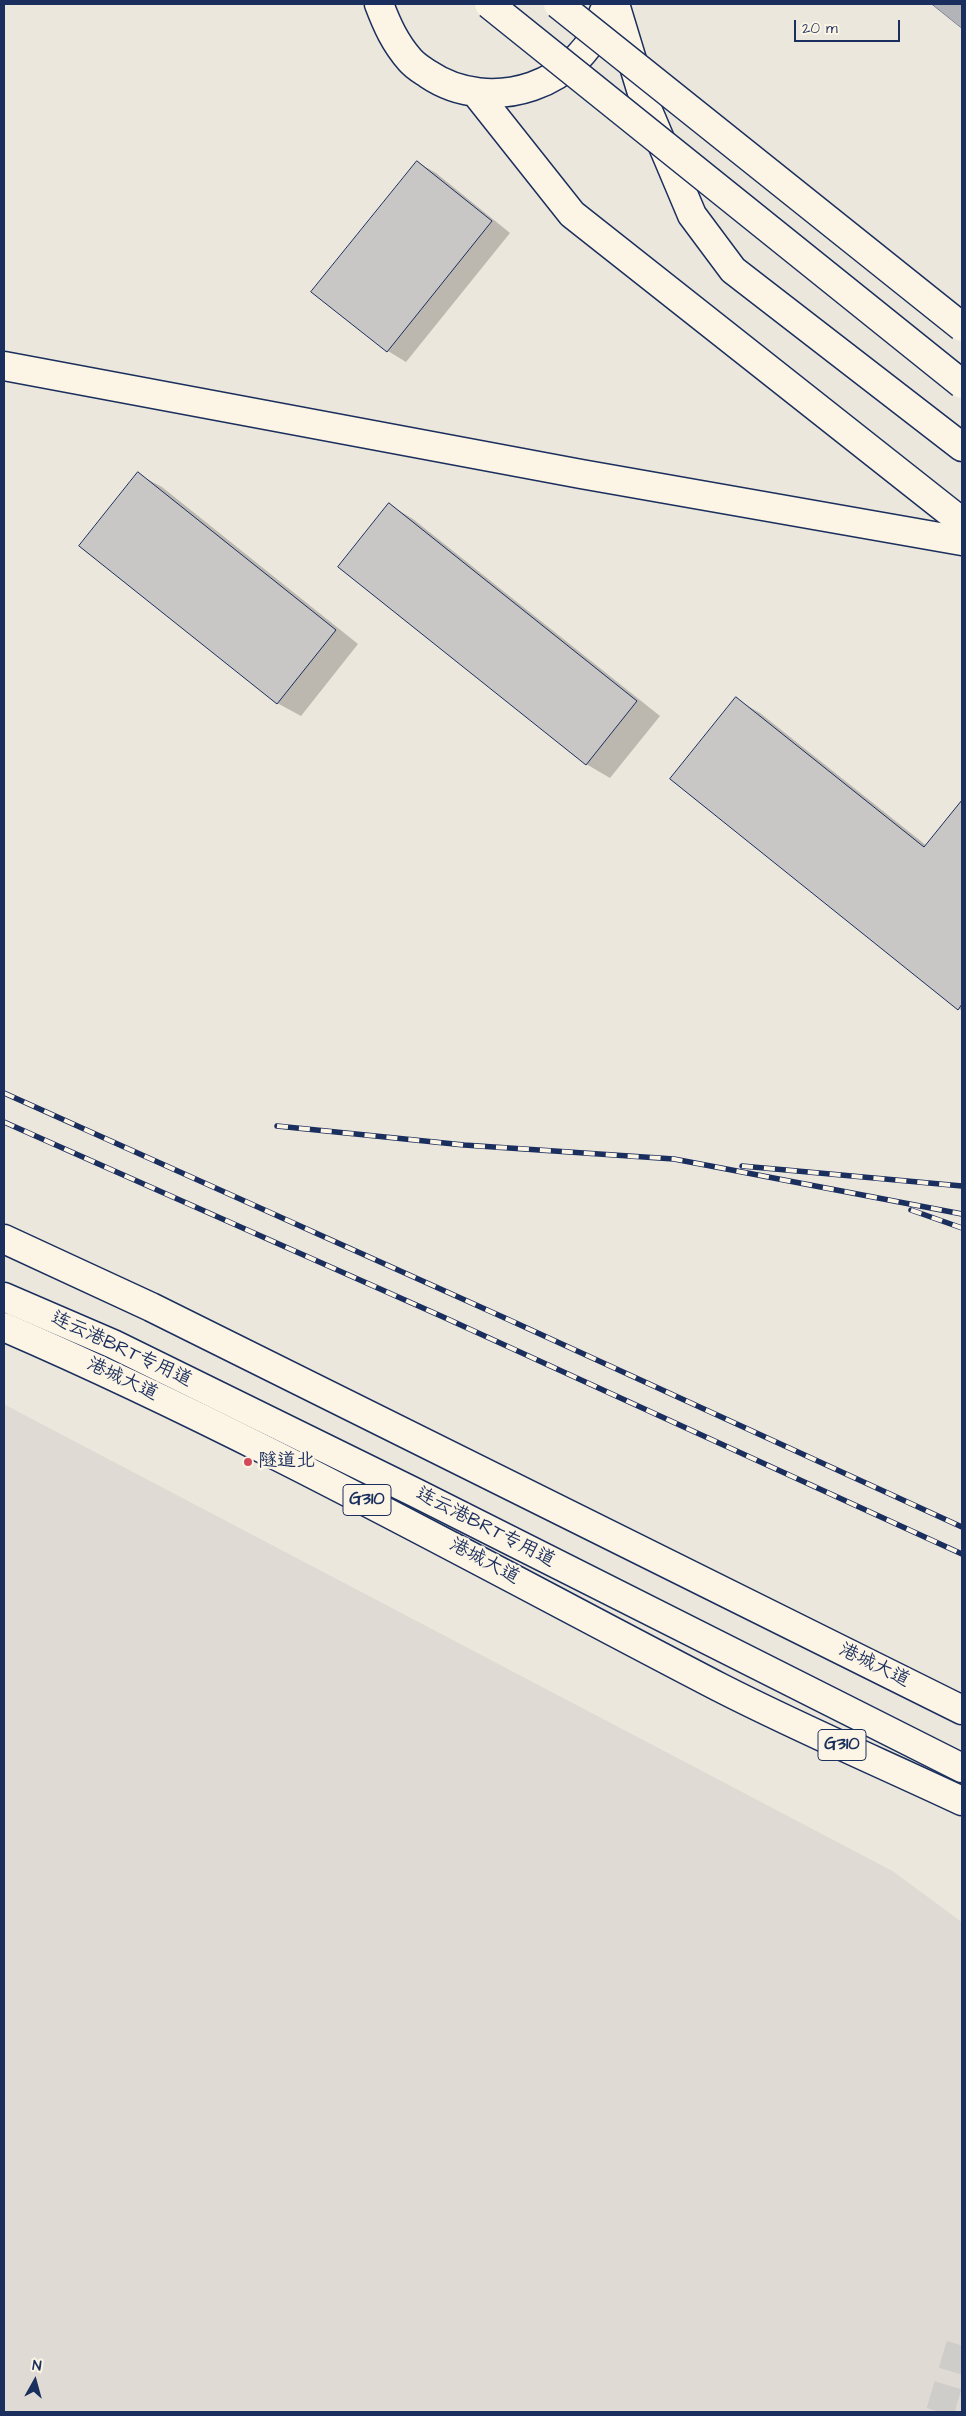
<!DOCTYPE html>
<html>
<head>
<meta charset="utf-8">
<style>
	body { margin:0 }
	#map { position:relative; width:966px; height:2416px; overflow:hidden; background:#fcf5e5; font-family:"Architects Daughter",sans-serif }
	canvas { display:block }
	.frame { position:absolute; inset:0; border:5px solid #1b2f5e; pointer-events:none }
	.north { position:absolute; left:10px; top:2356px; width:50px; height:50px; -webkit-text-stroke:4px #fcf5e5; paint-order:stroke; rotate:7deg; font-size:14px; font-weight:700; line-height:20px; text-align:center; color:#1b2f5e }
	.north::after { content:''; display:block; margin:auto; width:18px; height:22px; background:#1b2f5e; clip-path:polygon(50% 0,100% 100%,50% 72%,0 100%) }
	.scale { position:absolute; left:794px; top:20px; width:106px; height:22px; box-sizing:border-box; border:2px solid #1b2f5e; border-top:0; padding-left:6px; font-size:15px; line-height:18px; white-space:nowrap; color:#1b2f5e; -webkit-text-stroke:4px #fcf5e5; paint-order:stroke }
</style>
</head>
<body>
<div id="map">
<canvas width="966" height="2416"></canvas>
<div class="frame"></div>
<div class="north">N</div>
<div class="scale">20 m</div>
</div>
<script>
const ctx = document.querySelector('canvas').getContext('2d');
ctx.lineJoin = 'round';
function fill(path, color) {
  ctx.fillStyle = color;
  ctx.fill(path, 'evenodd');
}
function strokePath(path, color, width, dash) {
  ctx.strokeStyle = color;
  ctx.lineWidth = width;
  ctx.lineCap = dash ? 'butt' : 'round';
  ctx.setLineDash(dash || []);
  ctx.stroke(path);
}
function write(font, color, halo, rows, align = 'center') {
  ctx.font = font + ' "Architects Daughter","LXGW WenKai TC",sans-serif';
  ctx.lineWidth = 5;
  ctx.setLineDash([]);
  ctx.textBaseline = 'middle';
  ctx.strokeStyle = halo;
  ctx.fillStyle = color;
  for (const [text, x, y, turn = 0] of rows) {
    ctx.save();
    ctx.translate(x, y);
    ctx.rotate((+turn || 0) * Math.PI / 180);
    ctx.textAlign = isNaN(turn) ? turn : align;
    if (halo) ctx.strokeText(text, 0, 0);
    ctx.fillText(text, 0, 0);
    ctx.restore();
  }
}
fill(new Path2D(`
	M4 4H932L962 28V1922L893 1871 4 1404Z`), '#ece7dc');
fill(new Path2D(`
	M4 1404 893 1871 962 1922V2412H4Z`), '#dfdbd4');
const water = new Path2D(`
	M932 4H962V28Z`);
fill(water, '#b2b4b8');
strokePath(water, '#767f94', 1);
fill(new Path2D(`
	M417 162 436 173 510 233 406 362 388 351 313 292Z
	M138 474 162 487 358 644 301 716 277 703Z
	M390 505 413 519 660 716 610 778 586 764Z
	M736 699 760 713 927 846 962 802V1011L958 1008Z`), '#0003');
const building = new Path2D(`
	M417 161 492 221 387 352 311 292Z
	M138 472 336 630 277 704 79 546Z
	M389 503 637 701 586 765 338 567Z
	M736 697 924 847 962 800V1004L958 1010 670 779Z`);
fill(building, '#c8c7c6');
strokePath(building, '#1b2f5e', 1);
strokePath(new Path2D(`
	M940 2412 962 2339`), '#cfcdca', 28, [28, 14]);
const minor = new Path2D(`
	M4 366 581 474 962 541
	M4 1297 113 1344 416 1493 962 1768`);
const major = new Path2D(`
	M379 4C387 25 395 43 410 60 415 66 422 70 428 74 490 116 585 86 604 11
	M615 4 646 106 692 215 733 270 962 447
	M476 93 572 214 962 522`);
const highway = new Path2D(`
	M4 1239 151 1307 962 1710
	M4 1327C249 1433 482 1564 719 1687 799 1728 881 1763 962 1801`);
strokePath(minor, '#1b2f5e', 31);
strokePath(major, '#1b2f5e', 31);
strokePath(highway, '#1b2f5e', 31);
strokePath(minor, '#fcf5e5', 28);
strokePath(major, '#fcf5e5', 28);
strokePath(highway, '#fcf5e5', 28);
const rail = new Path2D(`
	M4 1093 505 1318 962 1527
	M4 1122 441 1316 962 1554
	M277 1126 464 1145 674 1159 962 1214
	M742 1166 962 1186
	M911 1210 962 1228`);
strokePath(rail, '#1b2f5e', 5.5);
strokePath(rail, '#fcf5e5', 4, [11]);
const highwayBridge = new Path2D(`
	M489 4 962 384
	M558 4 962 327`);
strokePath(highwayBridge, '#1b2f5e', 31, []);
strokePath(highwayBridge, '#fcf5e5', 28);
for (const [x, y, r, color] of [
	[248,1462,5,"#d1495b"]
]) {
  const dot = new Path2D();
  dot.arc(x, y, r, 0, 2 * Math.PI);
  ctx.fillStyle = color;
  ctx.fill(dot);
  strokePath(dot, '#fcf5e5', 2);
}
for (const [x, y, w] of [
	[367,1500,48],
	[842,1745,48]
]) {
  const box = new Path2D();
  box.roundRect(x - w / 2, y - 15.5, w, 31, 4);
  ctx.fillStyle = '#fcf5e5';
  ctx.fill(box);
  strokePath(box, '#1b2f5e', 1);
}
write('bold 18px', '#1b2f5e', null, [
	["G310",367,1500],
	["G310",842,1745]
]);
write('19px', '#1b2f5e', '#fcf5e5', [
	["连云港BRT专用道",121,1350,25],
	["港城大道",122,1380,25],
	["连云港BRT专用道",485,1528,27],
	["港城大道",484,1562,28],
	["港城大道",874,1666,26]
]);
write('19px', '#1b2f5e', '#fcf5e5', [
	["隧道北",258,1462]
], 'left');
</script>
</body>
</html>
